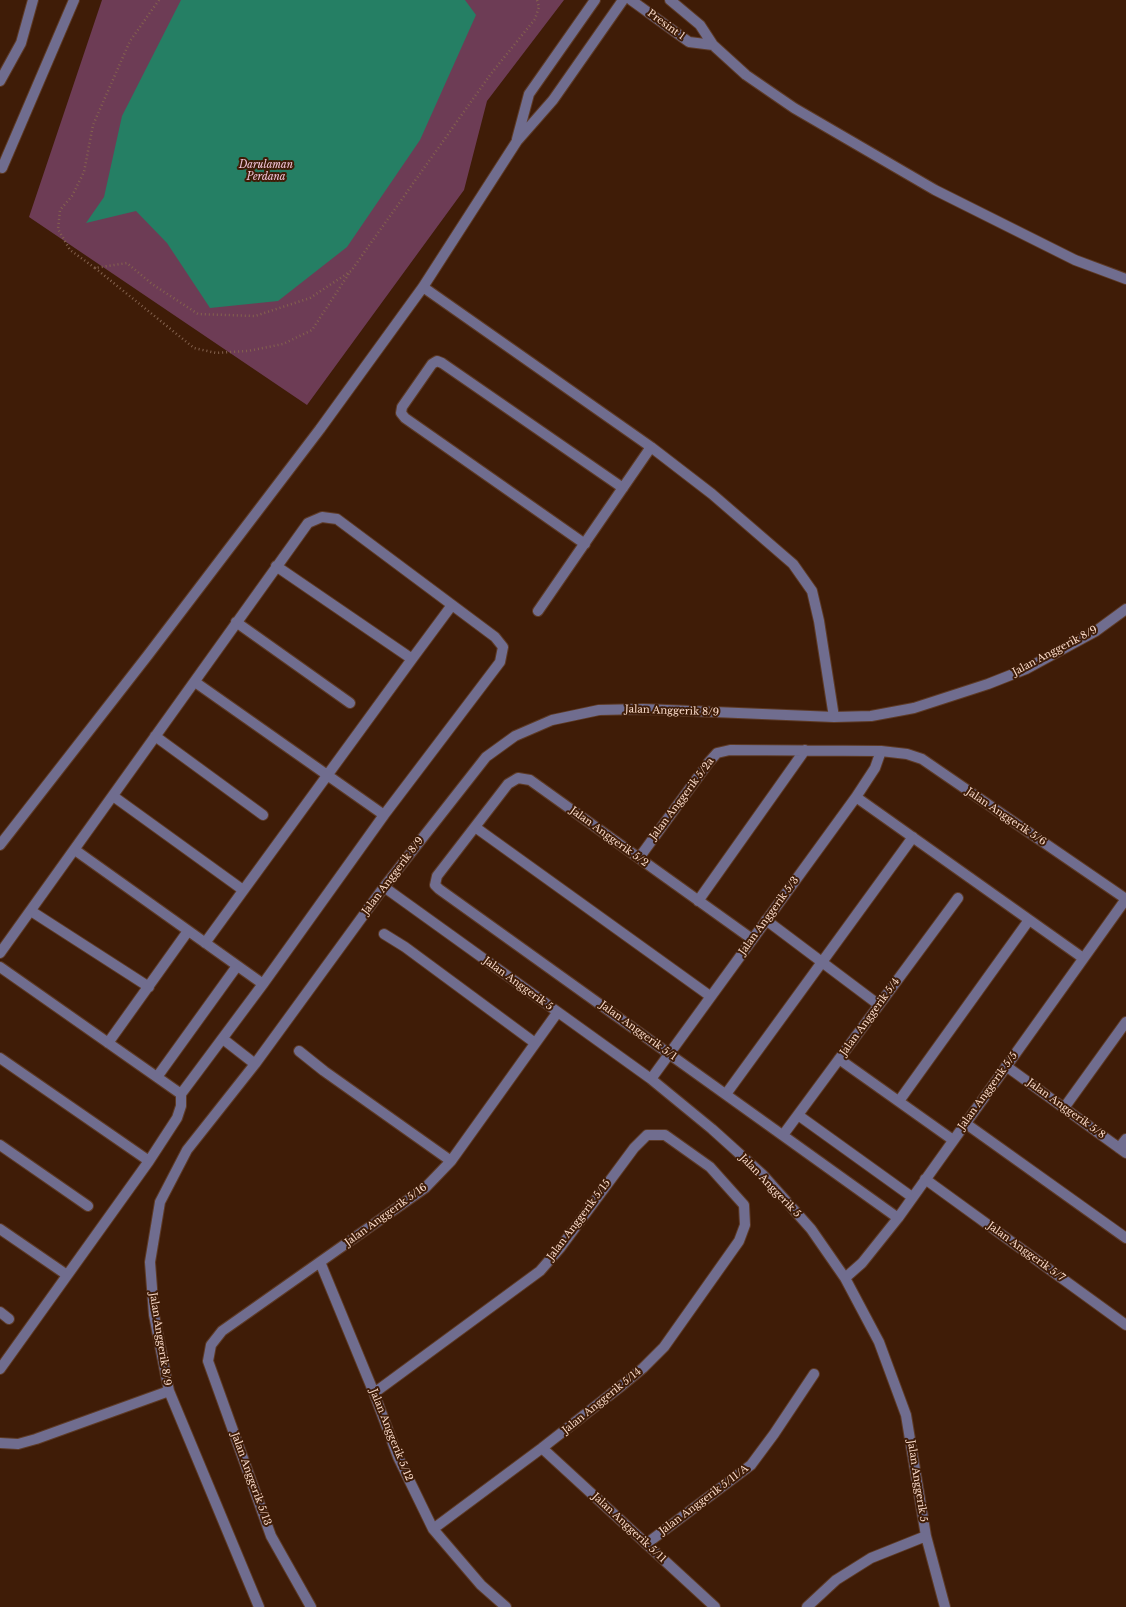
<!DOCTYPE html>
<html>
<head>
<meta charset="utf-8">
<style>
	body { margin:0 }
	canvas { display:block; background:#3f1c07 }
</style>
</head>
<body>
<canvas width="1126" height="1607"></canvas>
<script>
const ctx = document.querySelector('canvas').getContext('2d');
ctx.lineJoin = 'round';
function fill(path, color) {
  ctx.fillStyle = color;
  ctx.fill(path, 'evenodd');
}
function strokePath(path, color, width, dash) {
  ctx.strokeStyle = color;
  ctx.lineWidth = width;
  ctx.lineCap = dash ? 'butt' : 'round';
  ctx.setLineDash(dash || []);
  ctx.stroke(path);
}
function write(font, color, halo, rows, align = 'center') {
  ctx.font = font + ' "Libre Baskerville",serif';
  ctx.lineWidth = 4;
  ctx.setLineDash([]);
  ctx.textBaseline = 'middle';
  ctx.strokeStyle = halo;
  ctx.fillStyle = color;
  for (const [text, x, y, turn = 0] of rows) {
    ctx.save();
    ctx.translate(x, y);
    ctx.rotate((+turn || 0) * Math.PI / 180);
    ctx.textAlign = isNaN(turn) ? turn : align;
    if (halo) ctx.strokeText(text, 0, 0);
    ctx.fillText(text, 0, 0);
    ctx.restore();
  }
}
fill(new Path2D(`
	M102 0H564L487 101 464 190 307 405 29 217Z`), '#6d3c55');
fill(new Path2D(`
	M181 0H465L476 15 420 140 347 247 278 301 210 308 167 243 136 211 86 223 104 197 122 116Z`), '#257f64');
const minor = new Path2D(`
	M631 0 689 42 713 45
	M670 0 700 25 713 45 746 75 794 108 935 190 1075 260 1126 279
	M0 81 21 43 33 0
	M517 139 529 94 595 0
	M2 168 74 0
	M423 287 651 447 712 494 793 564 812 591 819 621 834 717
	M585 544 405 418 401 413 402 407 432 364 437 361 442 363 623 488
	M538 611 651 447
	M236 622 350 703
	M412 659 452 605
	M195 682 384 815
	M155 736 263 815
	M113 796 243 890
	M856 797 1083 958
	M475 827 710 996
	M0 845 148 655 320 429 423 287 517 141 553 100 623 0
	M75 850 263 984
	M639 858 709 762 717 753 730 750 881 751 907 754 922 759 1126 899
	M384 887 651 1079 712 1129 763 1175 811 1229 845 1278 879 1342 906 1415 926 1536 945 1607
	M698 901 805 750
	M31 911 149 987
	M766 920 879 1005
	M384 934 405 947 535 1043
	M752 939 530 780 518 778 508 784 437 876 435 885 439 889 898 1218
	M205 943 412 659 276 566
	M0 953 308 523 322 517 337 519 495 637 503 647 500 662 384 815 263 984 181 1094V1106L177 1118 149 1161 0 1369
	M0 967 181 1094
	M223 1039 255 1064
	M108 1043 188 931
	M299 1051 324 1071 451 1161
	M0 1058 149 1161
	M839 1059 953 1140
	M1006 1066 1126 1153
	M157 1077 237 966
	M651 1079 856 797 875 768 881 751
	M726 1094 913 837
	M899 1101 1029 920
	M1064 1108 1126 1022
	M798 1115 912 1197
	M965 1123 1126 1238
	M783 1135 958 898
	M0 1145 88 1206
	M1119 1148 1126 1139
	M925 1179 1126 1325
	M0 1229 67 1275
	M320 1262 374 1393 398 1457 433 1529 481 1585 506 1607
	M845 1278 862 1263 898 1218 1126 899
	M0 1312 9 1319
	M374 1393 540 1271 560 1248 634 1148 647 1135H665L710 1167 744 1205 745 1225 739 1241 664 1347 643 1368 620 1387 542 1448 433 1529
	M0 1443 18 1444 36 1439 169 1391
	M542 1448 715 1607
	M646 1544 751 1465 774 1434 814 1374
	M259 1607 169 1391 154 1315 150 1262 160 1202 187 1150 255 1064 384 887 486 757 515 736 552 720 599 710 643 709 834 717 871 716 914 708 988 684 1026 669 1096 631 1126 609
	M311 1607 271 1536 208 1361 211 1345 222 1331 425 1188 451 1161 557 1013
	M807 1607 836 1580 871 1558 926 1536`);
strokePath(minor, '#5d3a26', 12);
strokePath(new Path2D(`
	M159 0 130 41 93 125 84 172 72 196 60 210 58 229 70 250 95 268 127 263 152 284 198 314 255 316 310 298 351 271 490 75 535 19 539 7 537 0
	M95 268 194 348 216 353 248 351 283 344 312 330 350 272`), '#84624e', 2.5, [1, 3]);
strokePath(minor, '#706d8f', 10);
write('10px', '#fadac9', '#3f1c07', [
	["Presint 1",666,25,36],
	["Jalan Anggerik 8/9",1055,651,-28],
	["Jalan Anggerik 8/9",672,711,2],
	["Jalan Anggerik 5/2a",682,799,-53],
	["Jalan Anggerik 5/6",1006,817,34],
	["Jalan Anggerik 5/2",609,837,36],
	["Jalan Anggerik 8/9",393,876,-53],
	["Jalan Anggerik 5/3",769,916,-54],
	["Jalan Anggerik 5",518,984,36],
	["Jalan Anggerik 5/4",870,1017,-54],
	["Jalan Anggerik 5/1",638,1031,36],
	["Jalan Anggerik 5/5",988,1091,-54],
	["Jalan Anggerik 5/8",1066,1109,36],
	["Jalan Anggerik 5",770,1186,46],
	["Jalan Anggerik 5/16",386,1215,-36],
	["Jalan Anggerik 5/15",579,1220,-53],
	["Jalan Anggerik 5/7",1026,1252,36],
	["Jalan Anggerik 8/9",160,1339,81],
	["Jalan Anggerik 5/14",602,1401,-39],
	["Jalan Anggerik 5/12",391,1435,68],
	["Jalan Anggerik 5/13",251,1479,70],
	["Jalan Anggerik 5",917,1481,81],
	["Jalan Anggerik 5/11/A",704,1500,-37],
	["Jalan Anggerik 5/11",629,1528,43]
]);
write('italic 10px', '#f3c5db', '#3f1c07', [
	["Darulaman",266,165],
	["Perdana",266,177]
]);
</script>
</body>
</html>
